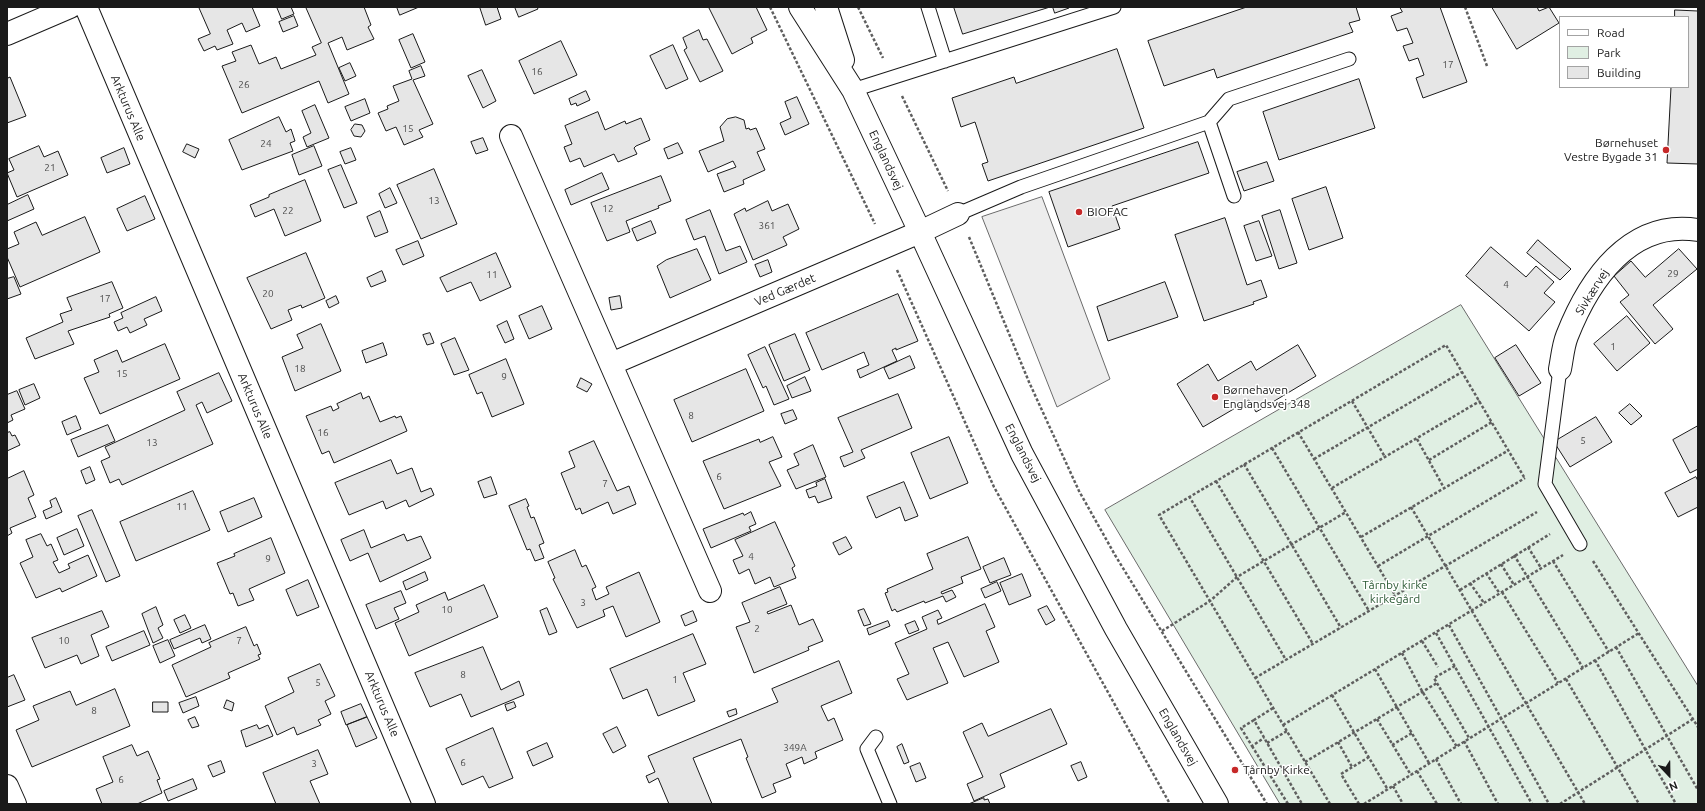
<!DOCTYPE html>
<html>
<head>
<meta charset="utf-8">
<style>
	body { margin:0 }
	#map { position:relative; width:1705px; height:811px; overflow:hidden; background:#fff; font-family:Ubuntu,sans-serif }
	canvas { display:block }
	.frame { position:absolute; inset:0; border:8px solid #1a1a1a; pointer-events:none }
	.legend { position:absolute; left:1559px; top:16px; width:130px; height:72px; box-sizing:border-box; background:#fff; border:1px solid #a3a3a3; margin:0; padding:5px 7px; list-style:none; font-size:12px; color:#1a1a1a }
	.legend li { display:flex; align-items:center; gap:8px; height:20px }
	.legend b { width:20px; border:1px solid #a3a3a3 }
	.north { position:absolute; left:1649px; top:755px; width:40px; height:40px; -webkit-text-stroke:3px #fff; paint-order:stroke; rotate:158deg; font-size:11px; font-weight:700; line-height:16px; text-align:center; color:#1a1a1a }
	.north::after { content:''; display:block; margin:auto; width:14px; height:18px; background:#1a1a1a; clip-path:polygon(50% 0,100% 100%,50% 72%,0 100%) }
</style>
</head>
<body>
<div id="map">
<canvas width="1705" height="811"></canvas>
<div class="frame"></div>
<ul class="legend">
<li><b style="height:5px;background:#fff"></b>Road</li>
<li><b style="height:11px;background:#e0efe3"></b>Park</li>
<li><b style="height:11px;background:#e6e6e6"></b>Building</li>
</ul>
<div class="north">N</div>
</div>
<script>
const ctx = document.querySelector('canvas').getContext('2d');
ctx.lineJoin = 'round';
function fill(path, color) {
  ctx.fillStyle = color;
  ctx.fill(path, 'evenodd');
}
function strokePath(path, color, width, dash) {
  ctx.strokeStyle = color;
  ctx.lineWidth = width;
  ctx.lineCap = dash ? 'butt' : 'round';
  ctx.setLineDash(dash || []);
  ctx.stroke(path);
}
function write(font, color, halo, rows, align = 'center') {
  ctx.font = font + ' Ubuntu,sans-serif';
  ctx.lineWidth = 3;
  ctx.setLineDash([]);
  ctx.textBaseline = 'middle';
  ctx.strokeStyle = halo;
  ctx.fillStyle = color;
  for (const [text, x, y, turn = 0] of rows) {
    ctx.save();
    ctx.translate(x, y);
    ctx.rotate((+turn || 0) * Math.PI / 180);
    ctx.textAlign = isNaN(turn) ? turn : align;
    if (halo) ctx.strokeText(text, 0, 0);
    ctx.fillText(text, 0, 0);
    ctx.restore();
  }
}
const green = new Path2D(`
	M1461 305 1698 686V804H1280L1105 510Z`);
fill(green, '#e0efe3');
strokePath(green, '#6a6a6a', 1);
const parking = new Path2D(`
	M1042 197 1110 379 1057 407 982 217Z`);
fill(parking, '#ededed');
strokePath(parking, '#6a6a6a', 1);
const building = new Path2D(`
	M199 7H252L260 26 246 32 242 23 227 30 233 44 217 50 215 46 204 51 198 39 210 34Z
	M277 7H291L294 14 282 19Z
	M306 7H364L371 25 368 27 374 39 347 50 342 37 328 43 349 94 328 103 319 81 242 113 222 66 236 61 232 52 251 45 259 64 276 57 281 69 316 55 312 47 321 43Z
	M397 7H419L400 15Z
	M480 7H497L501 19 486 25Z
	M515 7H537L538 9 519 17Z
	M711 7H756L767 30 751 38 753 43 732 54 709 8Z
	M954 7H1050L963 34Z
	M1053 7H1069V8L1055 13Z
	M1247 7H1356L1360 20 1349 23 1353 32 1217 78 1214 69 1164 86 1148 41Z
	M1400 7H1440L1467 82 1423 98 1416 78 1424 75 1418 58 1409 61 1403 46 1413 43 1407 28 1397 31 1391 16 1402 12Z
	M1492 7H1537L1539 11 1549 7 1559 23 1517 49Z
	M1675 10 1698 11V164L1667 163 1671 87H1688V17H1675Z
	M294 16 298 26 283 32 279 22Z
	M699 30 703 40 707 39 723 71 700 82 684 50 687 48 683 38Z
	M413 34 425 62 411 68 399 40Z
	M561 41 577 75 534 94 519 61Z
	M673 45 688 79 666 89 650 56Z
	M1117 49 1144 128 988 181 982 164 988 162 975 122 961 127 952 98 1014 77 1016 83Z
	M350 63 356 76 345 81 339 68Z
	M421 66 425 76 413 80 433 124 419 130 423 137 404 145 396 127 386 131 378 113 388 109 387 106 399 101 393 86 412 79 409 71Z
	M482 70 496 101 483 108 468 76Z
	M7 75 8 78 10 77 26 116 7 123Z
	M1359 79 1375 128 1279 160 1263 112Z
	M586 91 590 100 577 106 576 103 571 105 569 99Z
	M797 97 809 124 785 135 780 123 791 118 785 102Z
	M365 99 370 113 351 121 345 107Z
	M315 105 329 138 307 147 303 137 311 133 302 111Z
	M598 112 605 130 625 121 626 124 641 118 650 140 636 146 634 148 637 154 618 162 614 154 584 167 580 158 570 162 564 147 572 144 565 126Z
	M279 117 286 132 291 129 295 141 290 143 293 151 242 170 229 140Z
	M736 117 744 120 746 129 749 128 750 130 756 128 765 149 757 152 765 170 743 180 744 184 724 192 717 174 736 167 733 161 708 172 699 151 724 141 720 127 727 119Z
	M355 124 362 125 365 131 361 137 354 136 351 130Z
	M483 138 488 150 476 154 471 142Z
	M1198 142 1209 173 1112 206 1120 229 1068 247 1049 192Z
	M678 143 683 153 668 159 664 149Z
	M187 144 199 149 195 158 183 152Z
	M39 146 44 157 58 151 68 175 17 197 7 173 14 170 9 159Z
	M314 146 322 166 299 175 292 155Z
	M124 148 130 164 107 173 101 158Z
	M351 148 356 160 345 164 340 152Z
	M1267 162 1274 181 1244 191 1237 172Z
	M341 165 357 203 344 208 328 170Z
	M434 169 457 224 421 239 397 185Z
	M602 173 609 189 571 205 565 190Z
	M661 176 671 201 658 206 659 208 626 221 630 232 607 241 591 203Z
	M305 180 321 221 285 236 274 209 255 217 250 205 269 197V195Z
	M1326 187 1343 238 1309 250 1292 199Z
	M390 188 397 203 385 208 379 194Z
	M28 195 34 209 7 221V205Z
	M145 196 155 219 127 231 117 209Z
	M768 201 772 211 788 204 799 229 783 237 787 245 753 260 734 214 745 208 746 211Z
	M710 210 726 251 740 246 747 262 719 274 705 236 694 240 686 220Z
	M1280 210 1297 263 1279 269 1262 216Z
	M380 211 388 232 375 237 367 217Z
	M85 217 100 252 20 287 7 257V249L19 244 14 232 36 222 42 235Z
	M1225 218 1247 285 1261 280 1267 297 1253 302 1254 304 1204 321 1175 235Z
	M651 221 656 233 637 241 632 229Z
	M1259 221 1272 256 1256 261 1244 226Z
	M1538 240 1571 269 1560 280 1527 253Z
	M418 241 424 256 403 265 396 250Z
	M1491 247 1526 277 1536 266 1554 282 1544 293 1555 302 1529 331 1466 276Z
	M697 249 711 280 670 298 657 266 666 260Z
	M1679 249 1697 269 1653 305 1673 329 1655 344 1620 302 1629 295 1614 276 1631 261 1645 277Z
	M306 253 325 298 302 308 301 305 288 310 292 320 271 329 247 278Z
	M496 253 511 287 480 301 471 282 447 292 440 278Z
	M768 260 772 272 760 277 755 265Z
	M382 271 386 281 371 287 367 278Z
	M14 277 21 294 7 299V279Z
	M112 282 123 308 109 314 110 317 68 331 74 344 35 359 26 338 63 322 60 314 72 310 67 298Z
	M1165 282 1178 317 1108 341 1097 307Z
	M898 294 918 341 896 350V348L892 350 897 361 860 378 857 370 869 365 864 352 822 370 806 333Z
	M336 296 339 303 329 308 326 301Z
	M620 296 622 308 611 310 609 298Z
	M156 297 162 311 144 319 147 325 130 333 127 327 118 331 114 322 123 318 121 313Z
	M542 306 552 329 529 339 519 316Z
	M1627 316 1650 343 1617 371 1594 344Z
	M507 321 514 339 505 343 497 326Z
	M321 324 341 371 295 391 282 357 303 348 297 335Z
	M430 333 434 343 427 345 423 335Z
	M795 334 810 370 784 381 769 345Z
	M455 338 469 370 454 375 441 344Z
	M383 343 387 355 366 363 362 351Z
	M165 344 180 379 100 414 84 378 99 372 94 360 117 350 122 362Z
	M1298 345 1316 376 1256 412 1249 400 1203 427 1177 384 1208 364 1218 381 1251 361 1256 370Z
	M1516 345 1541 383 1519 396 1495 358Z
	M765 347 789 399 774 405 766 386 763 388 748 355Z
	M910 356 915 368 889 379 884 368Z
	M506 359 524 404 492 417 482 392 477 394 469 375Z
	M746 369 764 411 692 442 674 400Z
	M219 373 232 401 207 413 202 402 196 405 213 444 122 485 119 479 110 483 101 461 110 457 105 447 185 410 177 392Z
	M805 377 811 391 792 398 787 386Z
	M581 378 592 384 587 392 577 387Z
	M34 384 40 398 25 405 19 390Z
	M17 391 25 409 11 415 13 420 7 423V395Z
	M361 393 363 399 369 396 380 422 395 416 396 418 401 416 407 431 334 463 329 451 322 454 306 416 331 406 333 411 339 408 337 404Z
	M898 394 912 428 861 450 865 458 844 467 840 457 853 452 838 418Z
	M1630 404 1642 416 1631 425 1619 413Z
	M793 410 797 419 785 424 781 414Z
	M76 416 81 429 67 435 62 422Z
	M1596 417 1612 442 1570 467 1554 442Z
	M108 425 115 441 78 457 71 440Z
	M1698 426V469L1690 473 1673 440Z
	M10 432 12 436 15 435 20 445 7 451V433Z
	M773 437 782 457 769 462 781 486 724 509 703 461 759 439 760 442Z
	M949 437 968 483 930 499 911 453Z
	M594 441 617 491 629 486 636 504 613 514 608 502 582 514 580 508 576 510 561 473 575 467 569 452Z
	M813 445 826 477 796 489 787 470 799 465 794 454Z
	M391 460 397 474 412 468 421 492 431 488 434 495 409 507 406 500 386 509 383 501 349 515 335 483Z
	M90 467 95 480 86 484 81 471Z
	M24 471 34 495 28 498 36 517 10 528 12 533 7 536V479Z
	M491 477 497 494 484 498 478 482Z
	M1696 477 1698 481V507L1678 517 1665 493Z
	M825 479 832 498 818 503 815 496 809 498 806 490 817 486 816 483Z
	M904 482 918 516 905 521 900 507 876 518 867 497Z
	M193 491 210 530 136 561 120 522Z
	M56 498 62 512 46 519 43 511 52 507 50 501Z
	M254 498 262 517 228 532 220 512Z
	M526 499 529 506 527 507 531 518 534 517 544 543 539 545 544 558 535 561 530 549 527 550 509 506Z
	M92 510 120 576 106 582 78 516Z
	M751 512 756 524 749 527 751 531 711 548 703 529 743 513 744 515Z
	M775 522 795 566 792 568 796 578 774 587 770 577 755 584 749 569 739 574 733 560 743 556 735 540Z
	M77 529 84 546 64 555 57 538Z
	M364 530 371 548 404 534 407 541 421 536 431 558 380 582 368 553 350 561 341 540Z
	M41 534 47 546 51 544 58 560 53 562 59 573 70 568 68 564 88 555 97 576 62 592 60 588 36 598 20 563 33 557 26 540Z
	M846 537 852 548 839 555 833 543Z
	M968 537 981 569 961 577 963 583 941 592 942 594 952 590 956 597 946 602 943 596 925 603 924 601 897 612 895 609 892 611 885 593 888 592 887 589 933 569 927 554Z
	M271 538 285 573 249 589 254 600 238 606 233 593 230 594 217 563 235 556 234 554Z
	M575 550 582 567 586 565 596 587 592 589 596 600 609 594 606 587 639 572 660 622 626 637 613 606 603 610 605 616 577 628 553 579 555 578 548 562Z
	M1004 558 1011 575 990 583 983 567Z
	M425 572 428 580 406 590 403 582Z
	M1022 574 1031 596 1009 605 1000 583Z
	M308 580 319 607 297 616 286 590Z
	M997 582 1001 591 985 598 981 589Z
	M484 585 498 617 409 656 395 623 419 612 416 605 445 592 448 600Z
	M780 587 787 604 767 612 768 614 791 605 799 625 813 619 823 641 808 647 809 650 754 673 736 627 750 622 742 603Z
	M401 591 406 603 394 608 399 619 376 629 366 605Z
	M985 604 995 627 986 631 999 662 964 677 948 642 933 648 948 683 907 700 897 679 909 674 895 643 927 629 922 617 938 610 942 618 937 620 938 624Z
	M1047 606 1055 620 1046 625 1038 610Z
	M156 607 163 625 158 628 163 638 153 643 142 614Z
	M547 608 557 632 549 635 540 611Z
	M864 609 871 624 864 626 858 611Z
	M102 611 109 627 91 635 99 656 81 664 77 655 45 668 32 638Z
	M693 611 697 621 685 626 681 616Z
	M185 615 191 628 180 633 174 620Z
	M888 621 890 626 869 635 867 629Z
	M915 621 919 630 909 634 905 625Z
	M205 625 211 639 202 643 200 638 174 649 170 640Z
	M246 627 254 646 257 644 261 654 258 655 260 659 228 673 230 678 186 697 172 665 211 647 209 643Z
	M144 631 150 645 112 661 106 647Z
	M693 634 706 664 683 673 695 701 658 716 647 689 623 699 610 669Z
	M168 640 175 656 160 663 153 646Z
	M483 647 501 690 519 681 524 695 471 717 461 694 430 707 415 673Z
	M839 661 852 693 821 706 828 721 834 718 843 740 815 752 817 758 804 764 802 757 786 764 791 777 773 784 776 792 762 798 746 758 748 757 741 739 693 758 712 804H669L658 778 649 783 646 776 655 772 648 756 778 702 772 689Z
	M320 664 335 696 325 701 331 714 318 720 321 725 297 735 294 727 277 735 265 706 294 692 288 678Z
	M14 675 25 700 7 707V678Z
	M115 689 130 726 32 767 16 730 39 720 33 706 70 691 76 705Z
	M196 697 199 706 183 713 179 703Z
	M227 700 234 703 232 711 224 708Z
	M153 702H168V712H153Z
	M514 702 516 707 507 711 505 705Z
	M361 704 367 717 346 725 341 712Z
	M736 709 737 714 729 717 727 712Z
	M1051 709 1067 744 1000 774 1005 787 974 801 967 784 983 777 963 732 982 723 988 736Z
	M195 717 199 726 192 728 188 720Z
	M367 717 377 738 356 747 347 725Z
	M257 725 259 729 268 725 273 736 246 747 241 731Z
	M617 727 626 746 613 753 603 734Z
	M493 728 513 778 489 788 483 776 462 785 446 749Z
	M547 743 553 757 533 766 527 752Z
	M902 744 909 762 904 764 897 747Z
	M132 745 137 756 148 751 160 779 157 780 162 793 137 804H102L96 789 113 782 103 757Z
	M318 750 328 774 310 781 320 804H276L263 773Z
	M221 761 225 772 213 777 208 766Z
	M1081 762 1087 777 1078 781 1071 766Z
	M920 763 926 778 916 782 910 767Z
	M193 779 197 789 168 801 164 791Z
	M984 798V800L988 799 990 804H969Z`);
fill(building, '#e6e6e6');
strokePath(building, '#1a1a1a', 1);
const service = new Path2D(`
	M928 7 945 61
	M853 90 1114 7
	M1209 122 1229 99 1349 59
	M958 214 1021 187 1209 122 1234 196
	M1560 369 1545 484 1580 544
	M876 737 867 749 890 804`);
const minor = new Path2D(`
	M86 7 424 804
	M7 34 70 7
	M511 136 710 591
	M611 364 920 232 958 214
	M1560 369C1562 359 1563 346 1567 336 1589 280 1630 219 1698 230
	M7 786 15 804`);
const secondary = new Path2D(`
	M800 7 853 90 920 232 1022 454 1116 629 1217 804
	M826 7 843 60`);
strokePath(service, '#1a1a1a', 15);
strokePath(minor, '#1a1a1a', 24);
strokePath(secondary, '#1a1a1a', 24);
strokePath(new Path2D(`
	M770 7 875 224
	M858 7 883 58
	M1465 7 1487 66
	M902 96 948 191
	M969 237 1029 382 1079 491 1115 555 1267 804
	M897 270 994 487 1170 804
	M1352 401 1385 457
	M1298 432 1395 595
	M1417 439 1444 488
	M1272 448 1369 611
	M1314 459 1462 372
	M1429 460 1492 422
	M1244 464 1341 628
	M1216 481 1313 644
	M1332 488 1480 401
	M1189 496 1286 660
	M1411 507 1585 804
	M1361 537 1509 450
	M1528 547 1541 568
	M1514 555 1583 668
	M1553 561 1609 652
	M1593 561 1698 727
	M1501 564 1514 585
	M1378 566 1525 478
	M1486 573 1500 594
	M1470 583 1484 603
	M1460 590 1550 534
	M1502 592 1558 683
	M1449 625 1549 804
	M1162 631 1210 601 1237 577 1346 512
	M1436 633 1532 804
	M1422 641 1438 667
	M1616 647 1698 790
	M1402 653 1422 691 1457 747
	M1595 660 1676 804
	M1455 666 1434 678 1469 738
	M1375 669 1429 763
	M1255 678 1537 512
	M1566 679 1639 804
	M1332 695 1388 790
	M1273 708 1254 720 1302 804
	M1377 719 1411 775
	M1254 720 1241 728 1252 746 1264 738
	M1283 725 1563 555
	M1464 741 1498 804
	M1338 742 1352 767
	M1267 743 1287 731
	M1392 745 1412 733
	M1252 746 1288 804
	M1436 759 1461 804
	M1305 762 1437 683
	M1417 771 1437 804
	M1393 786 1403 804
	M1330 804 1159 515 1446 345 1524 477
	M1359 804 1341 774 1369 757
	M1364 804 1639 633
	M1560 804 1693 719`), '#5f5f5f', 2.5, [3, 2]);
strokePath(service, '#fff', 13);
strokePath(minor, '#fff', 22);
strokePath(secondary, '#fff', 22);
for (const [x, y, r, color] of [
	[1666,150,4,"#c62828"],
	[1079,212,4,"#c62828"],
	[1215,397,4,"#c62828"],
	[1235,770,4,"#c62828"]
]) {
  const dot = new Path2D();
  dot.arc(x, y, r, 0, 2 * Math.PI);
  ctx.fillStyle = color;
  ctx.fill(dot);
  strokePath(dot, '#fff', 1.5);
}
write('10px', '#4d4d4d', null, [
	["17",1448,65],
	["16",537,72],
	["26",244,85],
	["15",408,129],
	["24",266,144],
	["21",50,168],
	["13",434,201],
	["12",608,209],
	["22",288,211],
	["361",767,226],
	["29",1673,274],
	["11",492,275],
	["4",1506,285],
	["20",268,294],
	["17",105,299],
	["1",1613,347],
	["18",300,369],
	["15",122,374],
	["9",504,377],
	["8",691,416],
	["16",323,433],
	["5",1583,441],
	["13",152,443],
	["6",719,477],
	["7",605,484],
	["11",182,507],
	["4",751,557],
	["9",268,559],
	["3",583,603],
	["10",447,610],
	["2",757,629],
	["10",64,641],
	["7",239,641],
	["8",463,675],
	["1",675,680],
	["5",318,683],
	["8",94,711],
	["349A",795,748],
	["6",463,763],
	["3",314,764],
	["6",121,780]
]);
write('12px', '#1a1a1a', '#fff', [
	["Arkturus Alle",128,108,67],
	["Englandsvej",886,160,65],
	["Ved Gærdet",785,290,-23],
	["Sivkærvej",1592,292,-58],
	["Arkturus Alle",255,406,67],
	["Englandsvej",1023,453,63],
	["Arkturus Alle",382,704,67],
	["Englandsvej",1178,737,60]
]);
write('12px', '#1a1a1a', '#fff', [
	["Børnehuset",1658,143,"right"],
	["Vestre Bygade 31",1658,157,"right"],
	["BIOFAC",1087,212],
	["Børnehaven",1223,390],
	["Englandsvej 348",1223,404],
	["Tårnby Kirke",1243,770]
], 'left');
write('12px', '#2b5a34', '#fff', [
	["Tårnby kirke",1395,585],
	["kirkegård",1395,599]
]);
</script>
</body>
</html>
